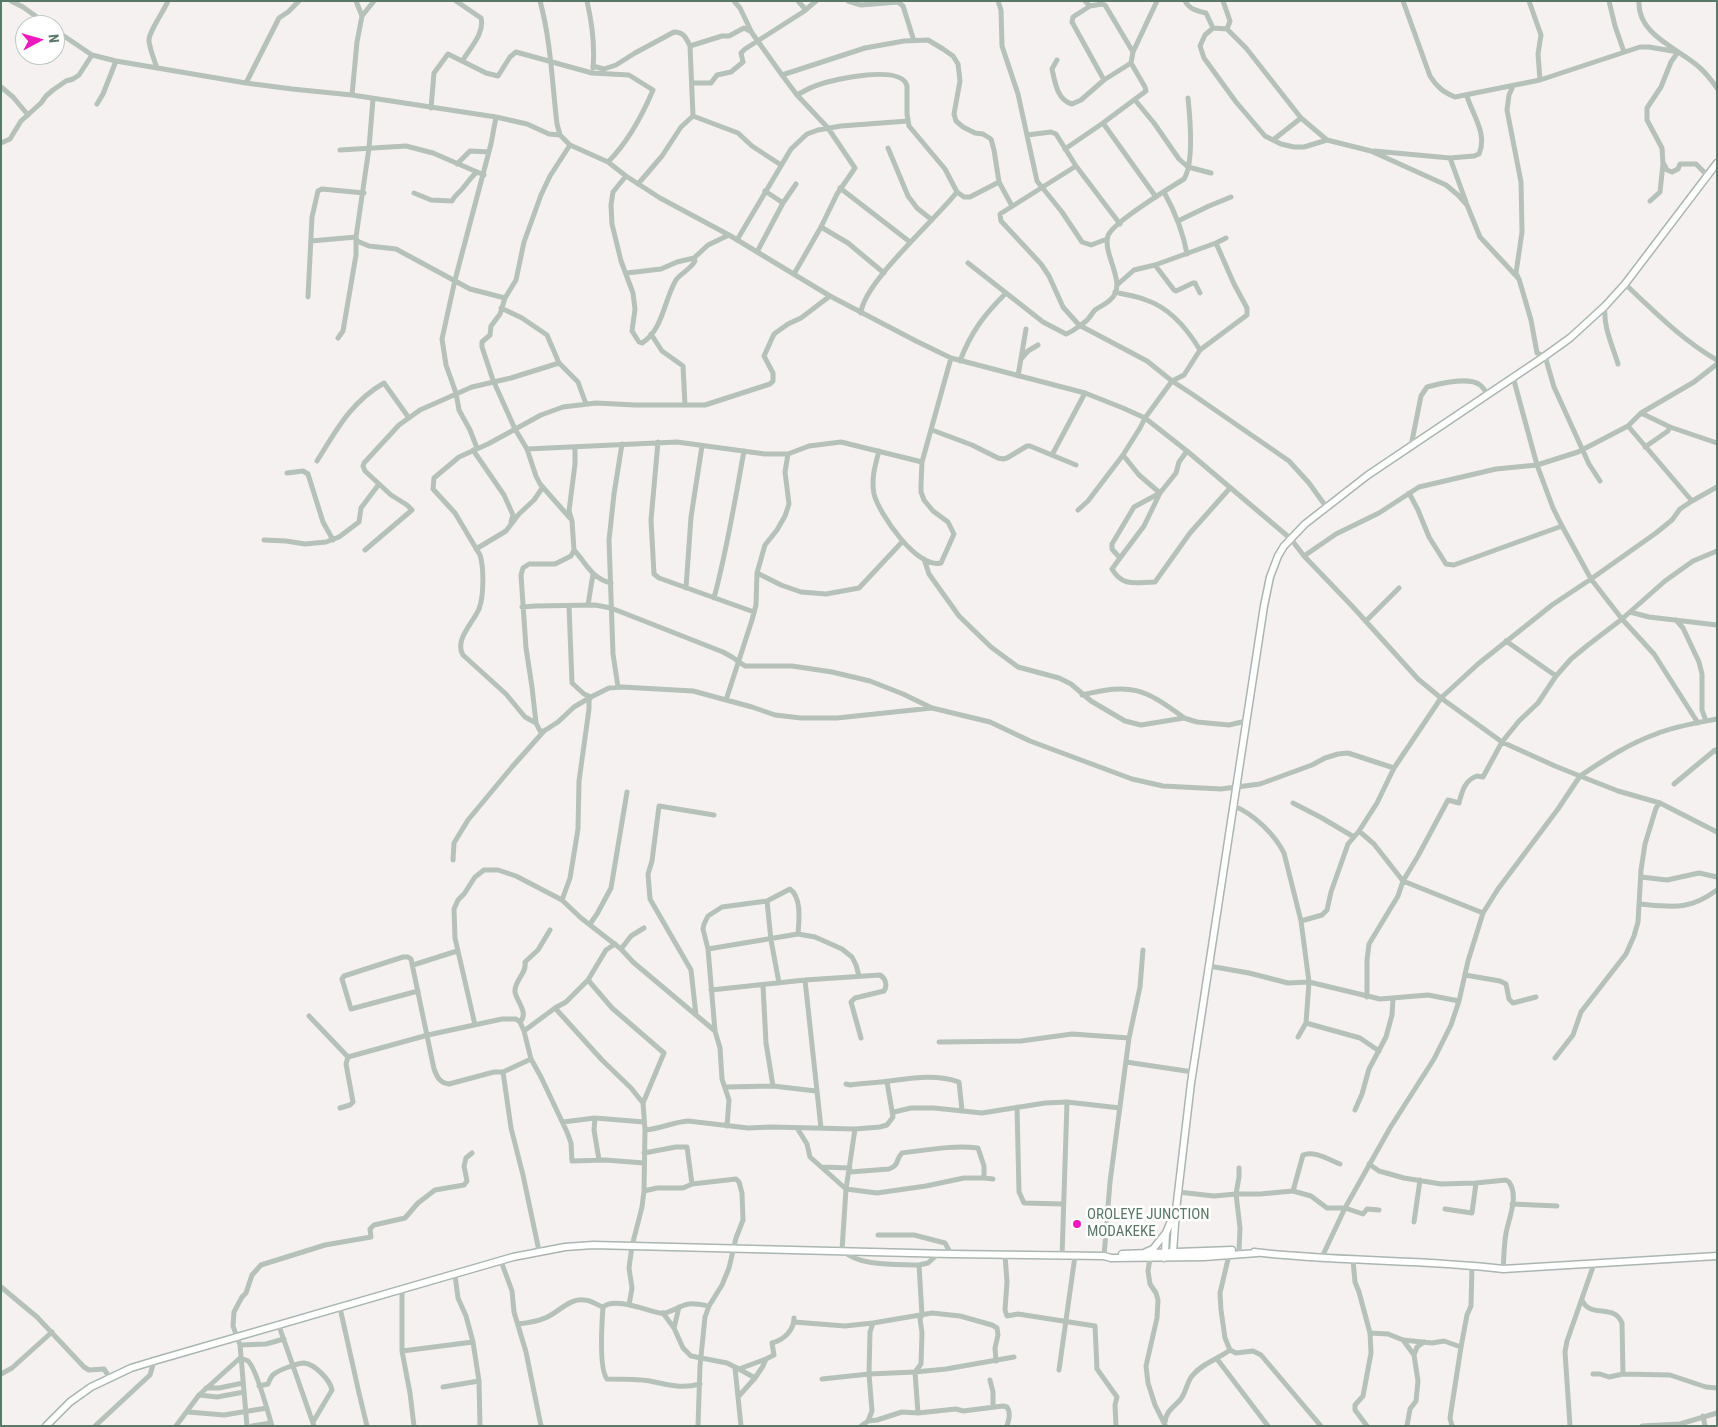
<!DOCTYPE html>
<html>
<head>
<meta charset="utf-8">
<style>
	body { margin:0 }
	#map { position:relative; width:1718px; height:1427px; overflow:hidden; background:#f5f1f1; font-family:"Roboto Condensed",sans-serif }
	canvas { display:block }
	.frame { position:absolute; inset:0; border:2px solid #5a7867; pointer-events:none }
	.north { position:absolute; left:15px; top:15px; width:50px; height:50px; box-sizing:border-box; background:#fff; border:1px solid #bdc9c2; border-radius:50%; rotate:84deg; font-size:14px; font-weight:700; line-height:20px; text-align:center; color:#5a7867 }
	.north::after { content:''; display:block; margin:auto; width:18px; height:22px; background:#ed19be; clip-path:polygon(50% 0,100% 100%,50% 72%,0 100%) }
</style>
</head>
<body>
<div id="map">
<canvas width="1718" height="1427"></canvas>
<div class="frame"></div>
<div class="north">N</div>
</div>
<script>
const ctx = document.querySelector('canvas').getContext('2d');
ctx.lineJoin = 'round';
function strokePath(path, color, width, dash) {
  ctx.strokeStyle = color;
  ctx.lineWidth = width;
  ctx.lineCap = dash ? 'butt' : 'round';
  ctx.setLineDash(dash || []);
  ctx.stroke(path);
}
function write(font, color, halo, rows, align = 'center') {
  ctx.font = font + ' "Roboto Condensed",sans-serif';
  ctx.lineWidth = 5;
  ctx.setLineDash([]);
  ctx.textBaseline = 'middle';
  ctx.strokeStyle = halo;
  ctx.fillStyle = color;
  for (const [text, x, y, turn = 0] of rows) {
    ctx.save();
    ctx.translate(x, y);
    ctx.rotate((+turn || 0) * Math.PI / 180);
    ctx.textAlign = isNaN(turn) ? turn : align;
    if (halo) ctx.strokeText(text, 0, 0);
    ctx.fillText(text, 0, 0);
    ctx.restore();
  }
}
const major = new Path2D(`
	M1146 1252 1153 1249 1165 1234
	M1254 1252C1337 1262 1421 1259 1503 1269L1717 1256
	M1122 1254 1232 1250
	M1168 1256 1165 1253 1166 1233 1173 1216
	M1164 1258 1173 1252 1176 1210 1191 1083 1264 606 1270 577 1278 556 1284 546 1305 524 1368 475 1545 356 1570 338 1605 306 1625 284 1717 163
	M46 1426 70 1402 91 1387 131 1368 154 1361 513 1257 565 1247 593 1245 951 1254 1104 1256 1111 1258 1204 1257 1257 1253`);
strokePath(major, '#aab6af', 9);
strokePath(new Path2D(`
	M11 1 23 7 48 25
	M456 1 481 18C485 33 470 48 463 60
	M540 1C551 41 552 83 557 124L560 135 570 145 608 162 626 176 660 198 729 235 830 296 916 341 951 358 1085 393 1123 408 1145 418 1187 451 1291 539 1304 556 1352 606 1418 679 1441 698 1502 742 1555 766 1580 776C1604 760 1628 744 1656 734 1675 726 1696 723 1717 719
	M587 1C592 23 595 46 593 68
	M734 1 740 8 752 33 782 75 797 95 828 128 855 168 837 194 821 227 794 274
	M798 1 806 10
	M848 1 861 5 898 2 903 6 914 41
	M998 1 1001 10 1002 46 1018 94 1037 181 1062 212 1082 242 1091 245 1107 239
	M1085 1 1090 6 1102 4
	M1102 1V4L1105 5 1133 52
	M1185 1C1189 9 1197 11 1206 13L1213 28
	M1223 1 1230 21 1227 29
	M1403 1 1430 76C1437 87 1443 92 1455 97L1540 80 1640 47H1649L1678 52
	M1529 1 1541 35 1538 54 1540 80
	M1609 1 1615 26 1624 52
	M1639 1C1637 35 1678 48 1699 67 1706 73 1712 81 1717 88
	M1090 6 1073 17 1072 22 1104 80
	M362 16 374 1
	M55 30 92 55 116 61 246 83 292 89 352 95 496 117 527 124 549 134 560 135
	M690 46 722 36H729L744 28 750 31
	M1057 60 1052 69C1055 82 1057 100 1072 104L1081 100 1104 80 1131 63
	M593 66 604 69 616 65 635 53 674 32C684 32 686 38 690 46L693 116 681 127 662 156 638 184
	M157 68C154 59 150 50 149 41 148 33 164 11 168 1
	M782 75 865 48 904 41 928 40 943 49 953 56 958 64 960 81 954 114 956 121 963 127 975 133 983 134 991 139 994 150 999 182 1012 206
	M246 83 279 18 288 12 299 1
	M692 83H711L717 75 731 72 743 62 741 53 745 49 803 12 816 1
	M1513 86 1509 95 1507 110 1521 182 1522 232 1516 273 1518 277
	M1 87 13 97 28 115
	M352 95 357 42 362 16 356 1
	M797 95C804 91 811 87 818 85 834 79 902 64 907 86V114L909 126 945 169 957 192 964 197H970L999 182
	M1135 100 1154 123 1179 159 1188 167 1211 173
	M97 104 103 94 116 61
	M431 108 434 73 448 54 486 73 498 76 510 57 516 52 592 73 629 75 653 90C642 116 628 142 608 162
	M693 116 738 133 752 146 781 165
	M1301 118 1327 140 1371 151 1446 185 1458 195 1467 205 1480 237 1519 279 1531 320 1537 353 1545 356 1554 387 1589 464 1600 481
	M1103 123 1156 197
	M1027 135 1051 132 1056 134 1076 166 1120 224
	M1273 140 1301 118 1246 48 1227 29 1213 28 1205 35 1200 46 1204 58 1236 102 1265 136 1281 144 1294 147H1304L1327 140
	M1 143 10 139 21 121 41 103 46 96 53 90 66 81 73 79 79 75 92 55
	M570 145 550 176 541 195 524 242 516 280 505 298 500 314 491 326 490 335 482 342V347L493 380 515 429 527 449 536 476 540 484 570 518
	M888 148 908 196 917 208 932 220
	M1065 149 1103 123 1146 91 1145 87 1131 63 1133 52 1157 1
	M340 150 406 146 433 153 484 175
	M1374 151 1450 158 1474 156 1479 154C1488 134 1472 114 1467 96
	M1450 158 1466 202
	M457 164 470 151 489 152
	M1664 164 1667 170 1672 172 1678 169 1680 164H1696L1707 175
	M1076 166 1000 214 1001 221 1041 264 1049 276 1063 307 1079 325 1147 361 1172 381 1192 394 1289 461 1309 483 1327 508
	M626 176 613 192 611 205 612 224 621 261 633 293 635 309 632 331 639 342 642 343C663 330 664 300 676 280 681 273 691 269 695 261L694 258
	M840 188 910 242
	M765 191 783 203
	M1164 192C1175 212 1183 231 1187 254
	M414 193 431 200 452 201C455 195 459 193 463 188 468 182 471 177 477 172
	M1650 201 1660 192 1663 164 1662 148 1647 120V108L1661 87 1671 62 1678 52
	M1178 221 1209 206 1231 197
	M821 227 848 243 884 273
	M737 240 791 149 807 134 818 130 841 126 908 121
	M311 241 356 237 357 241 369 246 396 249 470 289 505 298
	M757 252 783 203 796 184
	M968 263 1043 322 1066 334C1070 333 1086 322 1088 319 1091 316 1092 313 1095 310 1100 306 1107 304 1111 299 1128 284 1102 254 1108 236 1111 224 1171 187 1184 179 1194 163 1190 117 1188 98
	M1155 265 1174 290 1176 291 1193 283H1195L1200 293
	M627 273 661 269 677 262 694 258 708 245 729 235
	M1625 284C1654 311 1682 340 1717 360
	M1117 285 1134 270 1155 265 1216 243 1226 238
	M1115 292C1126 295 1136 296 1146 300 1170 308 1188 330 1200 350
	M308 297 312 217 318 191 322 189 364 193
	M1605 306C1603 327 1612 344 1618 364
	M501 308 522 318 547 335 559 363
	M861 313C863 283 936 219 957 192
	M651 334 662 351 683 366 685 405
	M338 338 343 331 356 255V237L369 148 373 99
	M1021 359 1028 351 1038 345
	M960 361C971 332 984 315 1005 294
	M1018 376 1026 329
	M1513 377 1537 465 1553 508 1562 526 1591 579 1622 619 1654 654 1698 723
	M1641 413 1670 427 1717 443
	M1628 426 1692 501
	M932 430 972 445 998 458 1003 459 1007 458 1027 446H1030L1076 465
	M658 442 651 520 654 574 659 578 754 612
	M1411 446 1421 396 1427 387C1439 384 1468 376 1480 385 1483 387 1485 391 1488 394
	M1645 447 1668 431 1670 427
	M477 448 470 430 459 410 456 393 446 365 442 339 455 280 491 144 496 117
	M575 448V464L569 511 572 521 574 550 571 556 555 564H529L523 568 521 575 526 648 532 687 536 723 540 731H544L558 722 574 707 591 697 609 688 622 687 693 691 752 707 775 715 801 718H837L932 708
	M527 449 677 442 765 454H788L809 446 841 442 922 462
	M473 450 504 495 513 515 511 522
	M879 451C875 466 871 479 874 494 879 514 917 569 941 563L954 534 948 522 933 511 924 500 921 492V484L922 462 951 358
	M1187 451 1179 462 1176 473 1160 493 1134 507 1112 544V549L1120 558 1112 569C1123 588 1137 582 1155 582L1190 533 1230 488
	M1052 455 1085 393
	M317 461C337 429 351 402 384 383L409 418
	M287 473 303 471 308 474 323 522 333 540
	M1409 493 1418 510 1429 537 1446 564 1454 565 1562 526
	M1078 510 1088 501 1123 455 1140 428 1145 418 1172 381 1184 375 1200 350 1247 315V308L1234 284 1216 243
	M264 540 286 541 305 544 326 542 339 537 359 522 361 508 379 484
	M476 549 506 531 519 514 534 500 543 487
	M365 550 412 510 407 505 391 495 365 471 363 466 364 463 399 425 420 410 472 387 511 378 559 363 578 382 586 404
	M574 550C587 564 591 578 611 583
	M1304 556 1336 534 1379 513 1419 487 1496 469 1537 465 1578 452 1628 426 1641 413 1694 382 1717 364
	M1120 558 1144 526 1160 493 1139 475 1123 455
	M924 559 929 574 959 616 991 647 1018 667 1059 678 1071 684 1091 701 1125 721 1141 725 1184 718 1197 722 1229 725 1246 721
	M757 573 781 585 801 592 826 594 859 588 903 541
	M686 588 691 517 702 446
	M714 598C727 550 735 500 744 451
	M588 605 593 574
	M522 607 535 606 595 605 611 608 723 652 732 657 745 666H792L832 672 870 681 903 694 932 708 990 722 1030 741 1132 779 1163 786 1221 789 1260 784 1312 765 1325 758 1338 754 1348 753 1394 768
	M1630 612 1649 617 1717 625
	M1676 620 1683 628 1699 662 1702 674V710L1706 721
	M1366 621 1399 588
	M1506 641 1556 676
	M618 687 613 654 609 540 614 494 622 444
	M1082 695C1132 683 1143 688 1183 717
	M726 700 752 620 756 605 757 573 765 545 777 530 785 516 789 504 785 472 788 454
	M536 723 525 717 506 694 463 655C454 640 473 623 479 609 484 596 484 568 480 555L455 513 433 489 434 478 459 457 488 444 541 415 563 407 596 403 635 405H705L770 384 773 381V373L764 356 774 334 788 324 801 318 830 296
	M1674 784 1715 750 1717 752
	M1293 803 1322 818 1354 837
	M1234 806C1254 814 1275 835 1284 853L1301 921 1309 982 1306 1023 1298 1037
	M1359 831 1374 844 1403 881 1483 913
	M453 860 454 843 468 820 512 767 544 731
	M1641 877 1667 880 1699 873 1717 877
	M562 900 570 878 578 829 579 781 589 709V700L591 697 584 694 572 683 569 606
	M767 901 771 940 779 983
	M1639 904C1672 907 1689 911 1717 890
	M1301 921 1322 915 1327 910 1331 892 1348 844 1359 831 1377 803 1394 768 1441 698 1478 664 1552 605 1591 579 1656 533 1672 520 1680 509 1692 501 1717 487
	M590 924 597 914 611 888 627 792
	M621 949 631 936 644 928
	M708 949 798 934 815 937 842 949 852 957 856 965 859 976
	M413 965 457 951
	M1209 966 1249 973 1288 983 1309 982 1380 999 1428 995 1459 1001
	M1465 975 1500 981 1506 984 1509 999 1513 1003 1536 997
	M588 980 612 1008 664 1053 643 1103 645 1130 644 1191 642 1207 632 1246 629 1268 632 1288 629 1305
	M805 980 821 1128
	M763 986 766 1043 773 1086
	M711 990 805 980 880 975C885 978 888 985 884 991L855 998 851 1002 861 1038
	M418 991 351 1009 342 979 344 976 403 957H408L411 959 434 1069C437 1077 440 1083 449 1084L494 1072H503L531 1059
	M1367 997V960L1369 944 1398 896 1403 881 1418 856 1448 800 1459 803C1462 791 1465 780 1477 776L1483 777 1502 742 1519 721 1538 703 1556 676 1571 659 1588 645 1622 619 1665 581 1693 561 1717 551
	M555 1008 602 1060 631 1088 643 1103
	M696 1015 691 970 650 899 648 874 652 861 659 806 714 815
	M309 1016 348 1057
	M520 1022C529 1013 517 1002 515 992 514 980 527 974 525 962L538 950 550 930
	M1306 1023 1360 1038 1379 1051
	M475 1025 455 938 454 909 458 900 464 894 475 877 484 870H498L516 876 562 900 581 918 621 949 633 962 715 1031
	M524 1031 555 1008 566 1002 588 980 606 950 615 944
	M939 1042 1021 1041 1072 1034 1129 1038
	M348 1057 428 1035 502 1019H516L520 1022 524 1031 531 1059 541 1077 567 1132 571 1143 572 1161 605 1160 644 1163
	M1555 1058 1573 1035 1581 1012 1626 954 1634 936 1638 922 1641 870 1645 844 1656 808 1660 803
	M1126 1062 1193 1072
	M503 1072 511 1128 523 1175 539 1251
	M846 1084 850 1085C863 1083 876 1083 889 1081 913 1078 936 1074 959 1082L962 1110
	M726 1087 773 1086 816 1091
	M1017 1107 1019 1192 1024 1203 1063 1204
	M340 1108 350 1105 353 1102 346 1064 348 1057
	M1355 1110 1362 1094 1369 1069 1386 1037 1392 1015 1393 999
	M894 1112 911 1108H934L982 1113 1045 1103 1067 1102 1120 1108
	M595 1118 594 1130 599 1160
	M563 1122 595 1118 644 1122
	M727 1126 729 1100 722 1079 720 1048 715 1031 708 949 703 929 704 924 708 916 722 907 767 901 790 889C802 898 799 921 798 934
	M797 1128 807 1144 810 1157 846 1189 877 1193 926 1186 964 1178H984
	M855 1129 846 1189 842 1250C859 1267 896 1264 919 1265
	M645 1130C660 1129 673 1122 688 1121L748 1128 771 1127 855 1129 880 1127 887 1125 893 1117 887 1082
	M644 1153 676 1147H687L692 1184
	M1369 1164 1379 1171 1404 1178 1441 1184 1476 1183 1506 1180 1509 1182C1519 1196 1509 1218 1506 1233 1504 1245 1504 1257 1503 1269
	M821 1167 850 1168
	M1239 1168V1177L1236 1194 1240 1228 1239 1250
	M850 1172 889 1169C900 1165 895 1160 902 1153 927 1150 953 1145 978 1148L984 1166V1178L993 1179
	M644 1191 657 1188H683L692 1184 736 1179 739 1182 742 1193 743 1220 736 1238 729 1268 722 1285 709 1306 705 1317 700 1366 698 1426
	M1293 1191 1303 1155C1313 1150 1330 1160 1340 1164
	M1178 1192 1214 1196 1236 1194H1260L1293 1191 1311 1196 1327 1208H1345L1363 1214 1367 1209 1379 1210
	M1512 1204 1557 1206
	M1445 1209 1472 1213 1476 1183
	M1414 1222 1420 1180
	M878 1235H914L945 1243 951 1254
	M1005 1255 1007 1282 1005 1310 1007 1316 1018 1314 1095 1326 1097 1369 1117 1397 1115 1405 1116 1426
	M1229 1255 1220 1293 1221 1310 1225 1338 1230 1350 1236 1353 1253 1351 1261 1355 1321 1426
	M1104 1256 1110 1182 1129 1038 1140 987 1143 950
	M1062 1257 1067 1102
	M1322 1257 1345 1208 1390 1128 1434 1059 1451 1025 1459 1001 1468 961 1483 913 1498 889 1558 809 1580 776 1618 791 1660 803 1717 832
	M1150 1258 1148 1271 1150 1284 1156 1293 1158 1300 1157 1318 1146 1366 1148 1383 1155 1405 1165 1425
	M1353 1260 1355 1282 1359 1292 1370 1333 1371 1353 1363 1396 1355 1405V1410L1367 1426
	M501 1261 512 1291 514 1312 526 1352 541 1426
	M455 1275 458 1298 466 1316 473 1342 479 1381 480 1426
	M1 1287 37 1317 84 1367 89 1370 104 1369 110 1378
	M402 1288V1351L410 1393 414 1426
	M1582 1300C1590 1319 1614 1303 1622 1323L1623 1374
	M603 1307C602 1321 599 1369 607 1379 621 1379 637 1379 650 1381 668 1385 682 1389 700 1384
	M340 1308 359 1393 367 1426
	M663 1313 674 1328 683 1348 691 1356 727 1363 739 1369 766 1359
	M794 1322 845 1326 873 1323 932 1313 960 1316 992 1325 997 1328 998 1335 995 1348 996 1361
	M518 1324C527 1323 536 1322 545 1318 558 1313 569 1298 584 1300 591 1300 597 1305 603 1307 615 1297 645 1310 660 1313 669 1315 679 1305 689 1304 695 1303 703 1305 709 1306
	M279 1326 314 1426
	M674 1328 679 1307
	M1370 1333 1388 1334 1403 1340 1432 1343 1444 1341 1461 1347
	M1403 1340 1414 1355 1418 1381 1416 1401 1410 1409 1407 1426
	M240 1345 266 1344 284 1339
	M402 1351 473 1342
	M1414 1355 1417 1347 1424 1342
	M1217 1359 1268 1426
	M735 1368 741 1426
	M739 1369 755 1378
	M1059 1370 1075 1256
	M1 1374 12 1368 52 1332
	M1593 1374H1600L1609 1377 1623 1374 1670 1375 1706 1387 1717 1388
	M822 1379 869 1374 915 1372 946 1369 1014 1357
	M990 1380 993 1392V1407
	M259 1386 268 1384C269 1381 272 1375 274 1374 279 1370 298 1363 304 1363 315 1364 330 1380 332 1390L313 1422
	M443 1387 479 1381
	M206 1388H219L243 1383
	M199 1395 217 1397 244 1392
	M738 1397 755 1378 763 1366 766 1359 774 1355 772 1343C784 1340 794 1330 794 1318
	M188 1412 224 1415 267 1408
	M918 1413 915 1372 921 1364 922 1333 920 1319 922 1315 919 1265 928 1263 939 1253
	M1703 1416 1705 1426
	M868 1421 877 1420 902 1412 918 1413 956 1409 963 1411 1003 1406 1007 1407C1011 1413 1009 1419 1007 1426
	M1165 1422C1166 1411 1173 1408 1180 1400 1186 1393 1186 1384 1192 1376 1201 1364 1218 1359 1230 1350
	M95 1426 150 1375 154 1361
	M176 1426 199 1395 240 1358C243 1359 246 1360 248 1361 257 1369 268 1413 272 1426
	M247 1426 240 1345 233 1326 234 1312 242 1297 246 1293 252 1275 261 1265 325 1245 371 1237 370 1229 374 1225 405 1218 418 1203 435 1190 464 1185 467 1181 464 1166 466 1158 472 1153
	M252 1426 271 1423
	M861 1426 868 1421 872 1411 869 1374 870 1332 873 1323
	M1452 1426 1450 1418 1461 1347 1467 1315 1471 1306 1472 1266
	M1570 1426 1565 1352 1567 1341 1594 1264
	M1642 1426 1680 1424 1717 1413`), '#b6c1ba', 5);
strokePath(major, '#fff', 6);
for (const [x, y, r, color] of [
	[1077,1224,5,"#ed19be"]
]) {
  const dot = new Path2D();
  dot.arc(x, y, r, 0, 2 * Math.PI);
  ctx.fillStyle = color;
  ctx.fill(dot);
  strokePath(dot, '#fff', 2);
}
write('15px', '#5a7867', '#fff', [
	["OROLEYE JUNCTION",1087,1215],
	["MODAKEKE",1087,1232]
], 'left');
</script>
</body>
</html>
